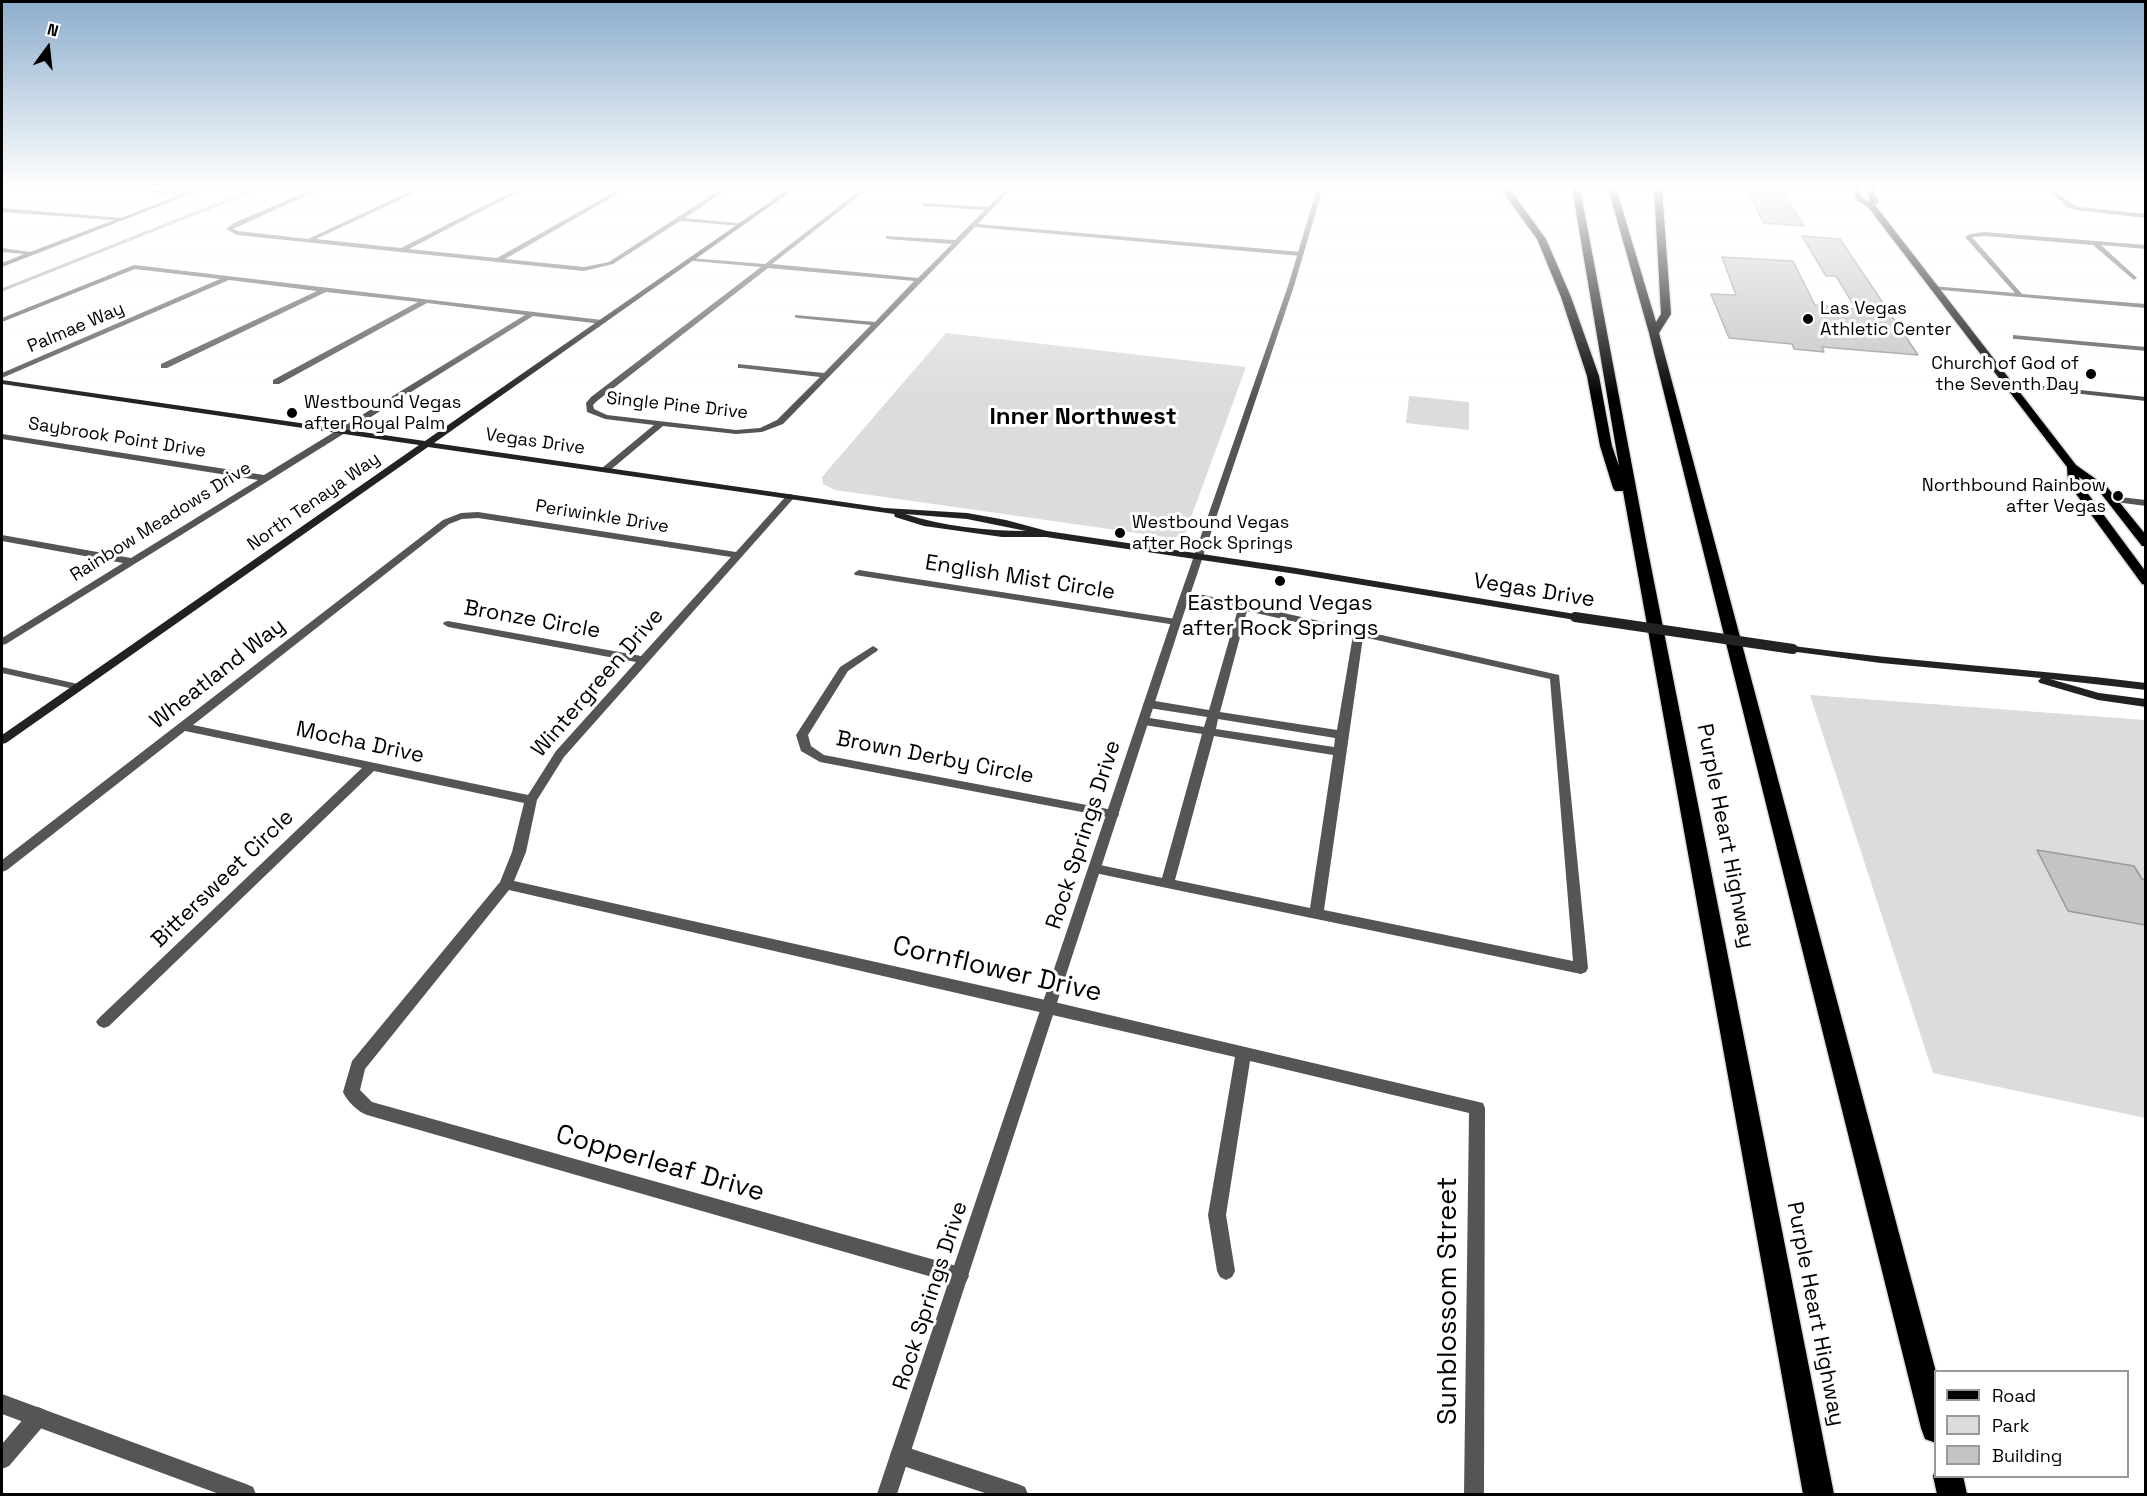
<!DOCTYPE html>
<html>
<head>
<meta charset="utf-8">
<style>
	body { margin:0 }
	#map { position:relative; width:2147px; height:1496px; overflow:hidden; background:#fff; font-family:"Space Grotesk",sans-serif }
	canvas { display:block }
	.frame { position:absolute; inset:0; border:3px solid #000; pointer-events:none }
	.legend { position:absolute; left:1934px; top:1370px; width:195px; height:108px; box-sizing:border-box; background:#fff; border:2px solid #999; margin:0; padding:8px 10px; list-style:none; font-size:18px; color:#000 }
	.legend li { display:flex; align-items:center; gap:12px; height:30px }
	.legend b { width:30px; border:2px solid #999 }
	.north { position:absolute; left:18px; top:18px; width:60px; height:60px; -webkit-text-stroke:4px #fff; paint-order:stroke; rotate:15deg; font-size:16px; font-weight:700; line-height:24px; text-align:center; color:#000 }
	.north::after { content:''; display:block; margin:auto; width:21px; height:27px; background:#000; clip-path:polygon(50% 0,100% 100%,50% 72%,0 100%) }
</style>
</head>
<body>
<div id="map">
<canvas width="2147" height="1496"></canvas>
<div class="frame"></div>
<ul class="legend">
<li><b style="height:8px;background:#000"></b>Road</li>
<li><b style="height:16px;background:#dcdcdc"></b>Park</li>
<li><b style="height:16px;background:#c4c4c4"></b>Building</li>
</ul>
<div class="north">N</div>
</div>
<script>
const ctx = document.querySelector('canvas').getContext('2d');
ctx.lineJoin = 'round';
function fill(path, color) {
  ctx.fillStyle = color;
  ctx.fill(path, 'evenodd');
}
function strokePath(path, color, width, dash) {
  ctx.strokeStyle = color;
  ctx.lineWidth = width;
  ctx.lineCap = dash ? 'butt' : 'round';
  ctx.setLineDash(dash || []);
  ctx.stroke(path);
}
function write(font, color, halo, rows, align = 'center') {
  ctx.font = font + ' "Space Grotesk",sans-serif';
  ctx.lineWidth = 6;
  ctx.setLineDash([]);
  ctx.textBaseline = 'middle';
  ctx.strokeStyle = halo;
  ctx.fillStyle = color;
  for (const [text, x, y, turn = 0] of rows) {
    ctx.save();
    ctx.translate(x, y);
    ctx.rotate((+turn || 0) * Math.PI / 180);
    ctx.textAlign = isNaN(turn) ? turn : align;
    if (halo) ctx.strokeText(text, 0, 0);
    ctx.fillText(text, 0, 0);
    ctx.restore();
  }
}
fill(new Path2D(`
	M946 333 1246 367 1185 534 1172 538 835 490 823 484 822 477Z
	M1409 396 1469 402V430L1406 423Z
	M1810 695 2145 720V1118L1933 1073Z`), '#dcdcdc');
strokePath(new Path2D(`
	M2 290 259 188`), '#a3a3a3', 3);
const building = new Path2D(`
	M1746 188H1780L1804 226 1764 223Z
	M1802 236 1840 239 1918 355 1822 347 1824 352 1794 349 1792 344 1729 338 1711 294 1736 295 1722 257 1793 261 1815 305 1856 309 1836 276H1826Z
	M2037 850 2134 866 2142 879 2145 880V925L2068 911Z`);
fill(building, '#c4c4c4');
strokePath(building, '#999', 1.5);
const primary = new Path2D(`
	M1853 188H1860L1862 198 1870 202 1868 194 1870 188H1877L1874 194 1879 201 1875 205 2076 465 2107 487 2146 535V546H2142L2099 491 2079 477 2080 483 2146 572V585L2142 584 2068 483 2067 467 1868 207 1857 200Z`);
const motorway = new Path2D(`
	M1500 188H1509L1546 239 1571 297 1599 376 1612 446 1619 466 1572 188H1580L1647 546 1834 1494H1803L1623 491H1615L1613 488 1600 446 1587 376 1561 297 1537 239Z
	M1608 188H1616L1656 322 1661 314 1654 188H1662L1671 314 1659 333 1936 1372V1443L1925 1439 1921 1428 1649 333Z
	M1936 1469V1476H1963L1967 1494H1937L1933 1476Z`);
strokePath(primary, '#dbdbdb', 3);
strokePath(motorway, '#dbdbdb', 3);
fill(new Path2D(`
	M115 188H141L187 193 198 188H206L2 267V263L24 254 2 252V248L30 252 114 220 2 212V208L121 218 180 195Z
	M315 188H323L233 229 238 231 308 239 417 188H425L316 239 401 248 519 188H526L409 249 497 258 621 188H628L505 259 584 267 609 262 722 188H729L685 218 745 224 742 226 680 221 613 264 584 271 237 235 226 229 234 223Z
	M863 188H869L772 264 918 278 952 244 887 239 885 236 955 240 985 210 924 206 922 203 988 207 1006 188H1012L978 224 1301 252 1304 254 1301 256 975 227 783 424 762 432 736 434 663 426 608 472H602V468L654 425 605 419 587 412 586 403 591 397 761 267 693 261 690 259 691 258 765 264ZM768 268 914 281 875 322 795 315V317L797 318 871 325 824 373 738 364V368H741L820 377 777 420 760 428 736 430 607 415 594 409 593 405 597 401Z
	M2045 188C2057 188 2066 203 2079 207L2146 214V218L2076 210 2067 207Z
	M1984 232 2146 245V249L2101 245 2136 277 2137 278 2134 280 2093 245 1984 236 1972 237 2022 294 2146 304V308L1930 289V287L1932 286 2015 293 1965 237 1970 234Z
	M134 265 602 320 606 322 602 324 533 316 6 644 2 645V638L123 563 2 541V535L131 558 258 480 2 439V434L264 475 525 315 427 303 279 384H273V380L418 302 326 292 167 368H161V364L317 291 229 280 2 378V373L220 279 135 269 2 322V318Z
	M2013 335 2146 347V351L2016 339H2013Z
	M2005 382 2146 397V401L2008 386H2005Z
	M790 494 793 495V499L564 757 537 800 526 852 514 881 1050 1001 1483 1103 1485 1108 1484 1494H1464L1469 1113 1250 1061 1226 1215 1235 1271 1232 1277 1226 1280 1220 1277 1217 1271 1208 1215 1235 1057 509 890 365 1069 360 1090 372 1102 960 1267 966 1270 969 1276 966 1282 960 1285 367 1115C358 1112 347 1101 343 1092L352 1061 500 882 512 852 524 803 374 771 109 1026 104 1028 99 1026 96 1022 99 1018 362 768 185 731 7 870 2 872V860L443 520 461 513 478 512 736 552 787 495ZM478 518 731 557 641 656 448 621 444 622 443 624 448 627 636 662 556 751 528 795 193 725 449 524 462 519Z
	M2111 496 2146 500V506L2108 501 2106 499Z
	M859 570 1176 619 1181 622 1176 625 855 575 854 573Z
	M1186 591 1559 675 1588 968 1586 972 1581 974 1090 872 1088 869 1090 866 1095 864 1162 878 1202 734 1144 725 1138 721 1144 717 1204 727 1207 717 1149 708 1143 704 1149 700 1209 710 1238 609 1182 596 1181 594ZM1247 611 1353 635 1337 730 1220 712ZM1363 637 1550 679 1573 961 1324 910ZM1218 719 1335 738 1334 747 1216 729ZM1214 736 1333 755 1310 908 1175 880Z
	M873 646 878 649 877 651 848 671 808 735 811 746 824 755 1113 810 1118 811 1119 814 1118 817 1113 818 820 762 801 751 796 735 840 667Z
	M2 667 78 684 84 687 78 690 2 673Z
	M38 1407 45 1410 48 1417 45 1424 9 1466 2 1469V1444L31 1410Z
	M900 1445 1018 1484 1025 1487 1028 1494H988L900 1465 893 1462 890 1455 893 1448Z`), '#555');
fill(new Path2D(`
	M1317 188H1323L1294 286 1181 622 897 1494H877L1171 622 1288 286Z
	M2 1394 246 1484 253 1487 256 1494H219L2 1414Z`), '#555');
fill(new Path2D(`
	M790 188H796L434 443 885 508 967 513 1006 520 1047 531 1296 568 1575 614 1580 617 1575 620 1296 574 1046 537H1002L924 526 895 517 894 514 428 447 6 743 2 744V735L419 445 2 384V380L425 441ZM905 514 967 519 1026 531C986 531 943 526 905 514Z
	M1793 646C1910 662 2028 668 2146 683V690L2050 679 2099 693 2146 699V707L2098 700 2040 683 2038 681 2041 678 1881 663 1789 651 1788 649Z`), '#222');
fill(primary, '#000');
fill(motorway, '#000');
strokePath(new Path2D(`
	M1575 617 1793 649`), '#222', 10);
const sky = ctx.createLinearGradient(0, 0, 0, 398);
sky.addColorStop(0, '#8cadcc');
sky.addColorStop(0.47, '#fff');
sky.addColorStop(1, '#ffffff00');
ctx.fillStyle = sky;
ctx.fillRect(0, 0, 2147, 398);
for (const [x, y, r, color] of [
	[1808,319,6,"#000"],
	[2091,374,6,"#000"],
	[292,413,6,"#000"],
	[2118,496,6,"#000"],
	[1120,533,6,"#000"],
	[1280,581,6,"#000"]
]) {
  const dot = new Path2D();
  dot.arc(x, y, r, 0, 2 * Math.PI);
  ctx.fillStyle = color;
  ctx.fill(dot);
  strokePath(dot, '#fff', 2);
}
write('18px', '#000', '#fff', [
	["Las Vegas",1820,309],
	["Athletic Center",1820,330],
	["Church of God of",2079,364,"right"],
	["the Seventh Day",2079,385,"right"],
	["Westbound Vegas",304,403],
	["after Royal Palm",304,424],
	["Northbound Rainbow",2106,486,"right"],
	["after Vegas",2106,507,"right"],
	["Westbound Vegas",1132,523],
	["after Rock Springs",1132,544]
], 'left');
write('18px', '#000', '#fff', [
	["Palmae Way",76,328,-23],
	["Single Pine Drive",677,406,6],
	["Saybrook Point Drive",117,438,9],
	["Vegas Drive",535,442,8],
	["North Tenaya Way",314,502,-35],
	["Periwinkle Drive",602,517,9],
	["Rainbow Meadows Drive",161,522,-32]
]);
write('22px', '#000', '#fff', [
	["English Mist Circle",1020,578,9],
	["Vegas Drive",1534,591,9],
	["Bronze Circle",532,620,10],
	["Wheatland Way",218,674,-38],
	["Wintergreen Drive",598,683,-49],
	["Mocha Drive",360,743,12],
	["Brown Derby Circle",935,758,11],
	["Rock Springs Drive",1084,835,-72],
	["Purple Heart Highway",1725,836,79],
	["Bittersweet Circle",223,879,-44],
	["Rock Springs Drive",931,1296,-72],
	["Purple Heart Highway",1815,1314,79]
]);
write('22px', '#000', '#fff', [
	["Eastbound Vegas",1280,604],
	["after Rock Springs",1280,629]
]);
write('bold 24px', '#000', '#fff', [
	["Inner Northwest",1083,417]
]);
write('27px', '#000', '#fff', [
	["Cornflower Drive",997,970,13],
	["Copperleaf Drive",660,1164,16],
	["Sunblossom Street",1449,1301,-90]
]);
</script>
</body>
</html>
